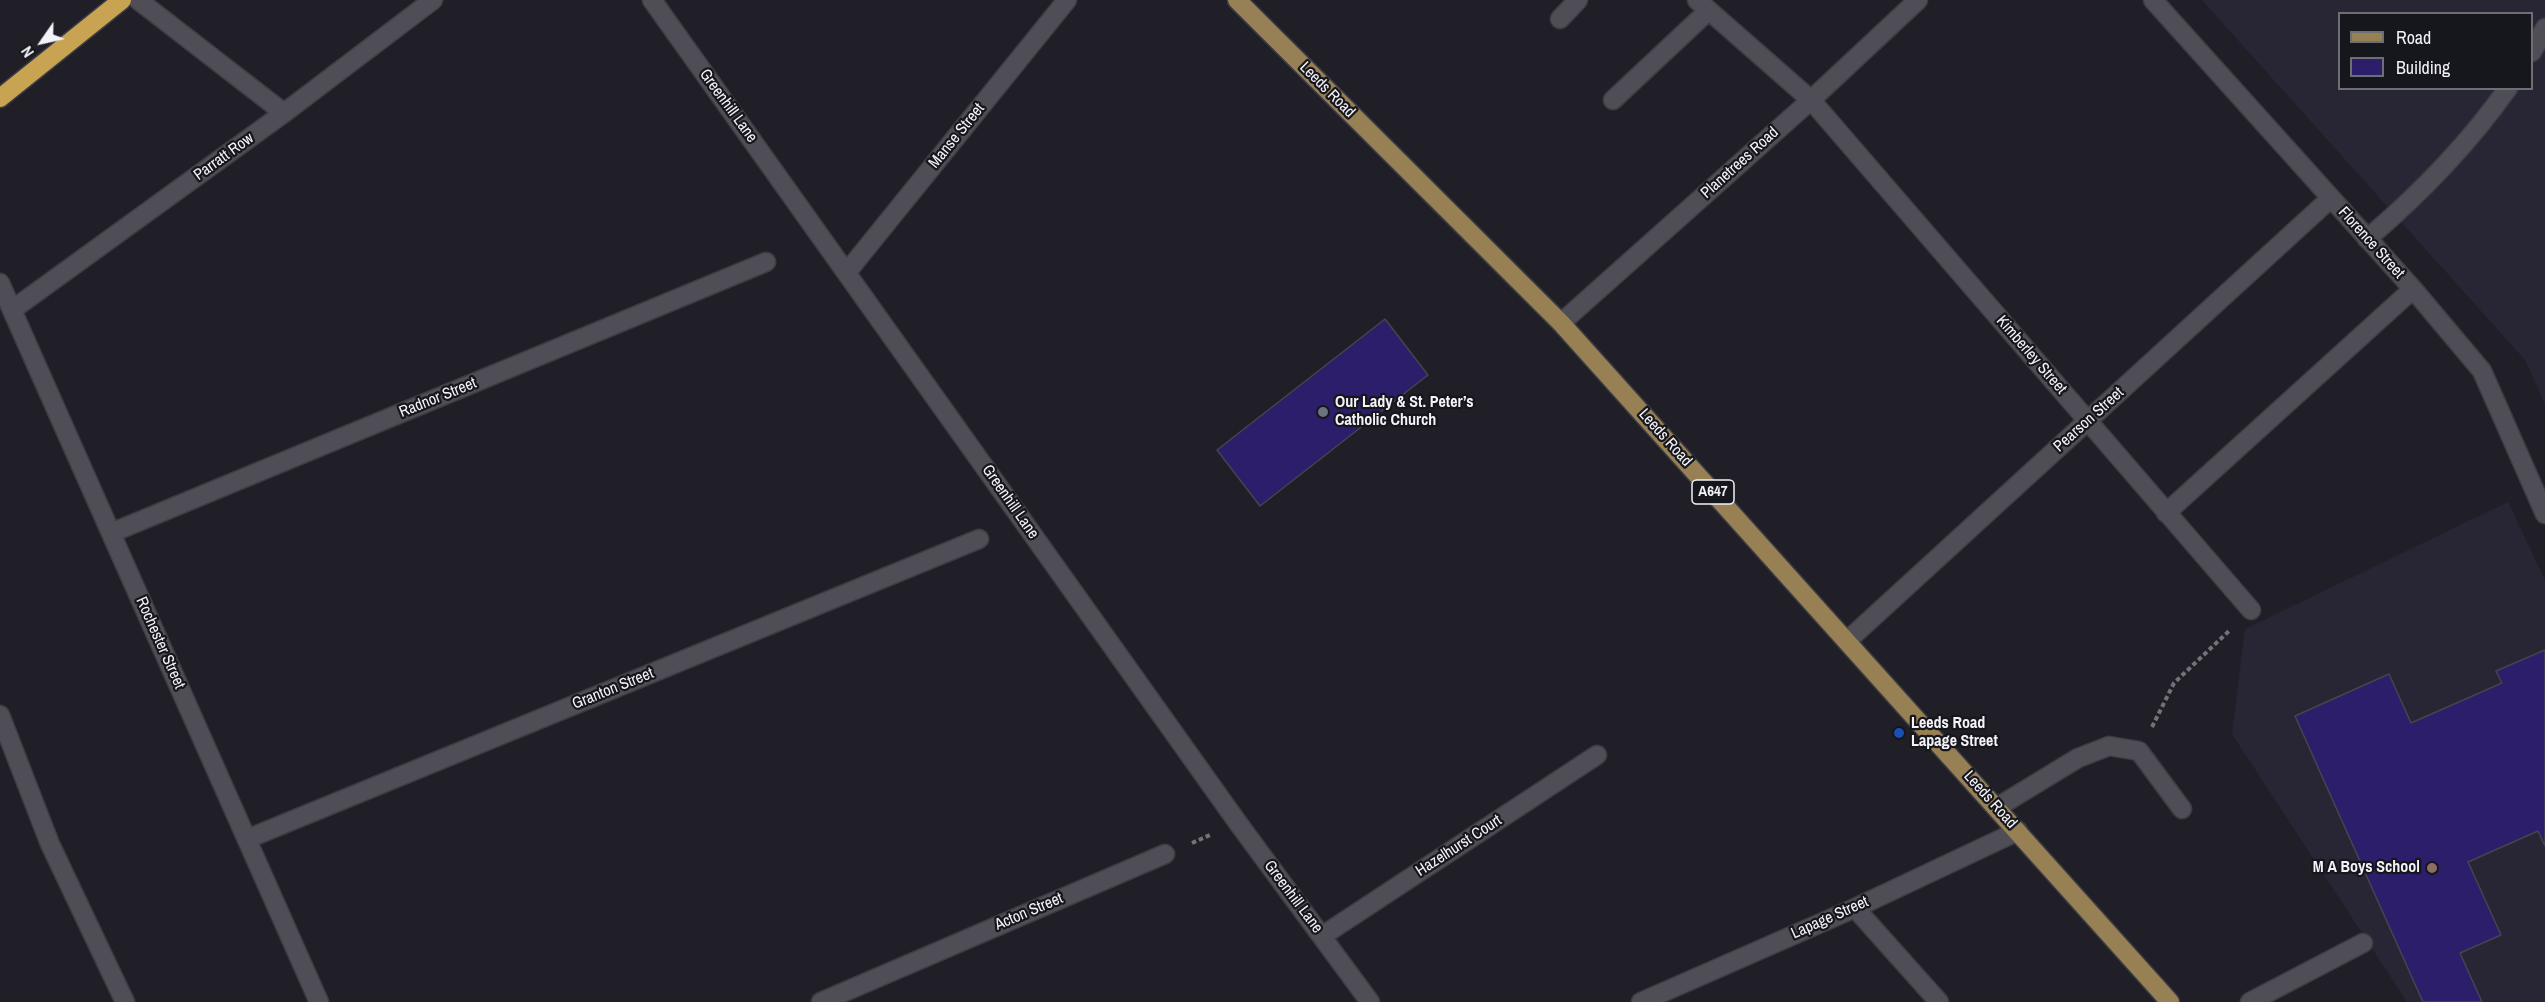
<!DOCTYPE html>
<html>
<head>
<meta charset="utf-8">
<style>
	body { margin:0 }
	#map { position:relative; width:2545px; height:1002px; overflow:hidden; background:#201f27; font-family:"Archivo Narrow",sans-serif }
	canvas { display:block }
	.legend { position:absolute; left:2338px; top:12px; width:195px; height:78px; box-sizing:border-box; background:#16161d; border:2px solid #6e6e75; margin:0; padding:8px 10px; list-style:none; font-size:18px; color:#f3f2f8 }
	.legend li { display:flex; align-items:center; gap:12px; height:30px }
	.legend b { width:30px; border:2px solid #6e6e75 }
	.north { position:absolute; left:12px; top:12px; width:60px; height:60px; -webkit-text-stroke:4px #16161d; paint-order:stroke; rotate:236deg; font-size:16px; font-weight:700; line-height:24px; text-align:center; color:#f3f2f8 }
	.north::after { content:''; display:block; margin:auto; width:21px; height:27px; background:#f3f2f8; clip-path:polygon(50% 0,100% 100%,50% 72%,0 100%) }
</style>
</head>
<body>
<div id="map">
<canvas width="2545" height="1002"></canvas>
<ul class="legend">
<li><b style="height:8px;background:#978154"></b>Road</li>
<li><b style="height:16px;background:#2c1e6a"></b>Building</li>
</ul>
<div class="north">N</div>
</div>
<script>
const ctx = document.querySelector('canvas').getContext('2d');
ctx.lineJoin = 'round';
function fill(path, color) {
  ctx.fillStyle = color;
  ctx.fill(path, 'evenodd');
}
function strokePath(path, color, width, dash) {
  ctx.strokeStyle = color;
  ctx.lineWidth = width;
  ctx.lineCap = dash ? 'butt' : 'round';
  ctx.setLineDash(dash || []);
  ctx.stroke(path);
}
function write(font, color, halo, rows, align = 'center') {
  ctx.font = font + ' "Archivo Narrow",sans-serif';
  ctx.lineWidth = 4.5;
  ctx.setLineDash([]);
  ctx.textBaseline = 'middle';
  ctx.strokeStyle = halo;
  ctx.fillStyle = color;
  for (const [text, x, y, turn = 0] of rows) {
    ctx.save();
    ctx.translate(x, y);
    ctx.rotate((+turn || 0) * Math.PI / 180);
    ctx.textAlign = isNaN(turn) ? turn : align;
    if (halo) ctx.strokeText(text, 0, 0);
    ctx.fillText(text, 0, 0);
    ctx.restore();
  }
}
fill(new Path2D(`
	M2202 0H2545V404L2525 360ZM2340 14H2532V88H2340Z
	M2508 502 2545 580V1002H2407L2232 734 2245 629Z`), '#282634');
const building = new Path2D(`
	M1385 319 1428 375 1260 506 1217 450Z
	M2545 650V846L2538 831 2468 862 2501 935 2460 953 2482 1002H2423L2295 716 2389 674 2411 723 2502 683 2496 671Z`);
fill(building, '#2c1e6a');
strokePath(building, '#45454e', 1.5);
const minor = new Path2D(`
	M138 0 284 113
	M652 0 1238 823 1370 1002
	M1697 0 1811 100 2251 610
	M2153 0 2413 289 2482 371 2545 514
	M1560 19 1578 0
	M2532 52 2545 28
	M1613 100 1708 11
	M2367 239C2421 193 2467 146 2508 88
	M847 272 1067 0
	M0 283 319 1002
	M12 310 284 113 433 0
	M1561 323 1811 100 1918 0
	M2166 513 2413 289
	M111 533 766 262
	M1847 641 2331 198
	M0 715 50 844 125 1002
	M1996 808 2078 758 2109 746 2139 751 2182 809
	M247 839 979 539
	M1855 908 1939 1002
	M1322 936 1597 755
	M821 1002 1165 854
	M1641 1002 1855 908 2018 831
	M2250 1002 2363 943`);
const major = new Path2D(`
	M1237 0 1561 323 2170 1002`);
const highway = new Path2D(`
	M0 98 122 0`);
strokePath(minor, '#3d3c43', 21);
strokePath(major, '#3d3c43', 21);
strokePath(highway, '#3d3c43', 21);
strokePath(new Path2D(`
	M2152 727 2174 683 2229 631
	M1192 843 1210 835`), '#737279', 4, [4.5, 3]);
strokePath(minor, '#4f4e57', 18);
strokePath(major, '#978154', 18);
strokePath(highway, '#c7a352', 18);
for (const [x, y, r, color] of [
	[1323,412,6,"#6b7280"],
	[1899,733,6,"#1a4fb4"],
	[2432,868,6,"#8d6e63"]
]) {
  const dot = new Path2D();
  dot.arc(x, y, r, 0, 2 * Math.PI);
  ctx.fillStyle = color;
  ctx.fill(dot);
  strokePath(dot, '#16161d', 2);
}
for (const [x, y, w] of [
	[1713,492,42]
]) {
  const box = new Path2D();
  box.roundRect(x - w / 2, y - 12, w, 24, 4.5);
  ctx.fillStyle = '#16161d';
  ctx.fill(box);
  strokePath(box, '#f3f2f8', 1.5);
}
write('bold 15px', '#f3f2f8', null, [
	["A647",1713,492]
]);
write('16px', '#f3f2f8', '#16161d', [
	["Leeds Road",1327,90,45],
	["Greenhill Lane",728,106,54],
	["Manse Street",957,136,-51],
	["Parratt Row",224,157,-36],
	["Planetrees Road",1740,163,-42],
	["Florence Street",2371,243,48],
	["Kimberley Street",2031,355,49],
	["Radnor Street",438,398,-22],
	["Pearson Street",2089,420,-42],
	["Leeds Road",1665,438,48],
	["Greenhill Lane",1010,502,55],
	["Rochester Street",160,643,66],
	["Granton Street",613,689,-22],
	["Leeds Road",1990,800,48],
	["Hazelhurst Court",1459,846,-33],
	["Greenhill Lane",1293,897,53],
	["Acton Street",1029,912,-23],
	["Lapage Street",1830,918,-24]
]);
write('bold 16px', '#f3f2f8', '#16161d', [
	["Our Lady & St. Peter’s",1335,403],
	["Catholic Church",1335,421],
	["Leeds Road",1911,724],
	["Lapage Street",1911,742],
	["M A Boys School",2420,868,"right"]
], 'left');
</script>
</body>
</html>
